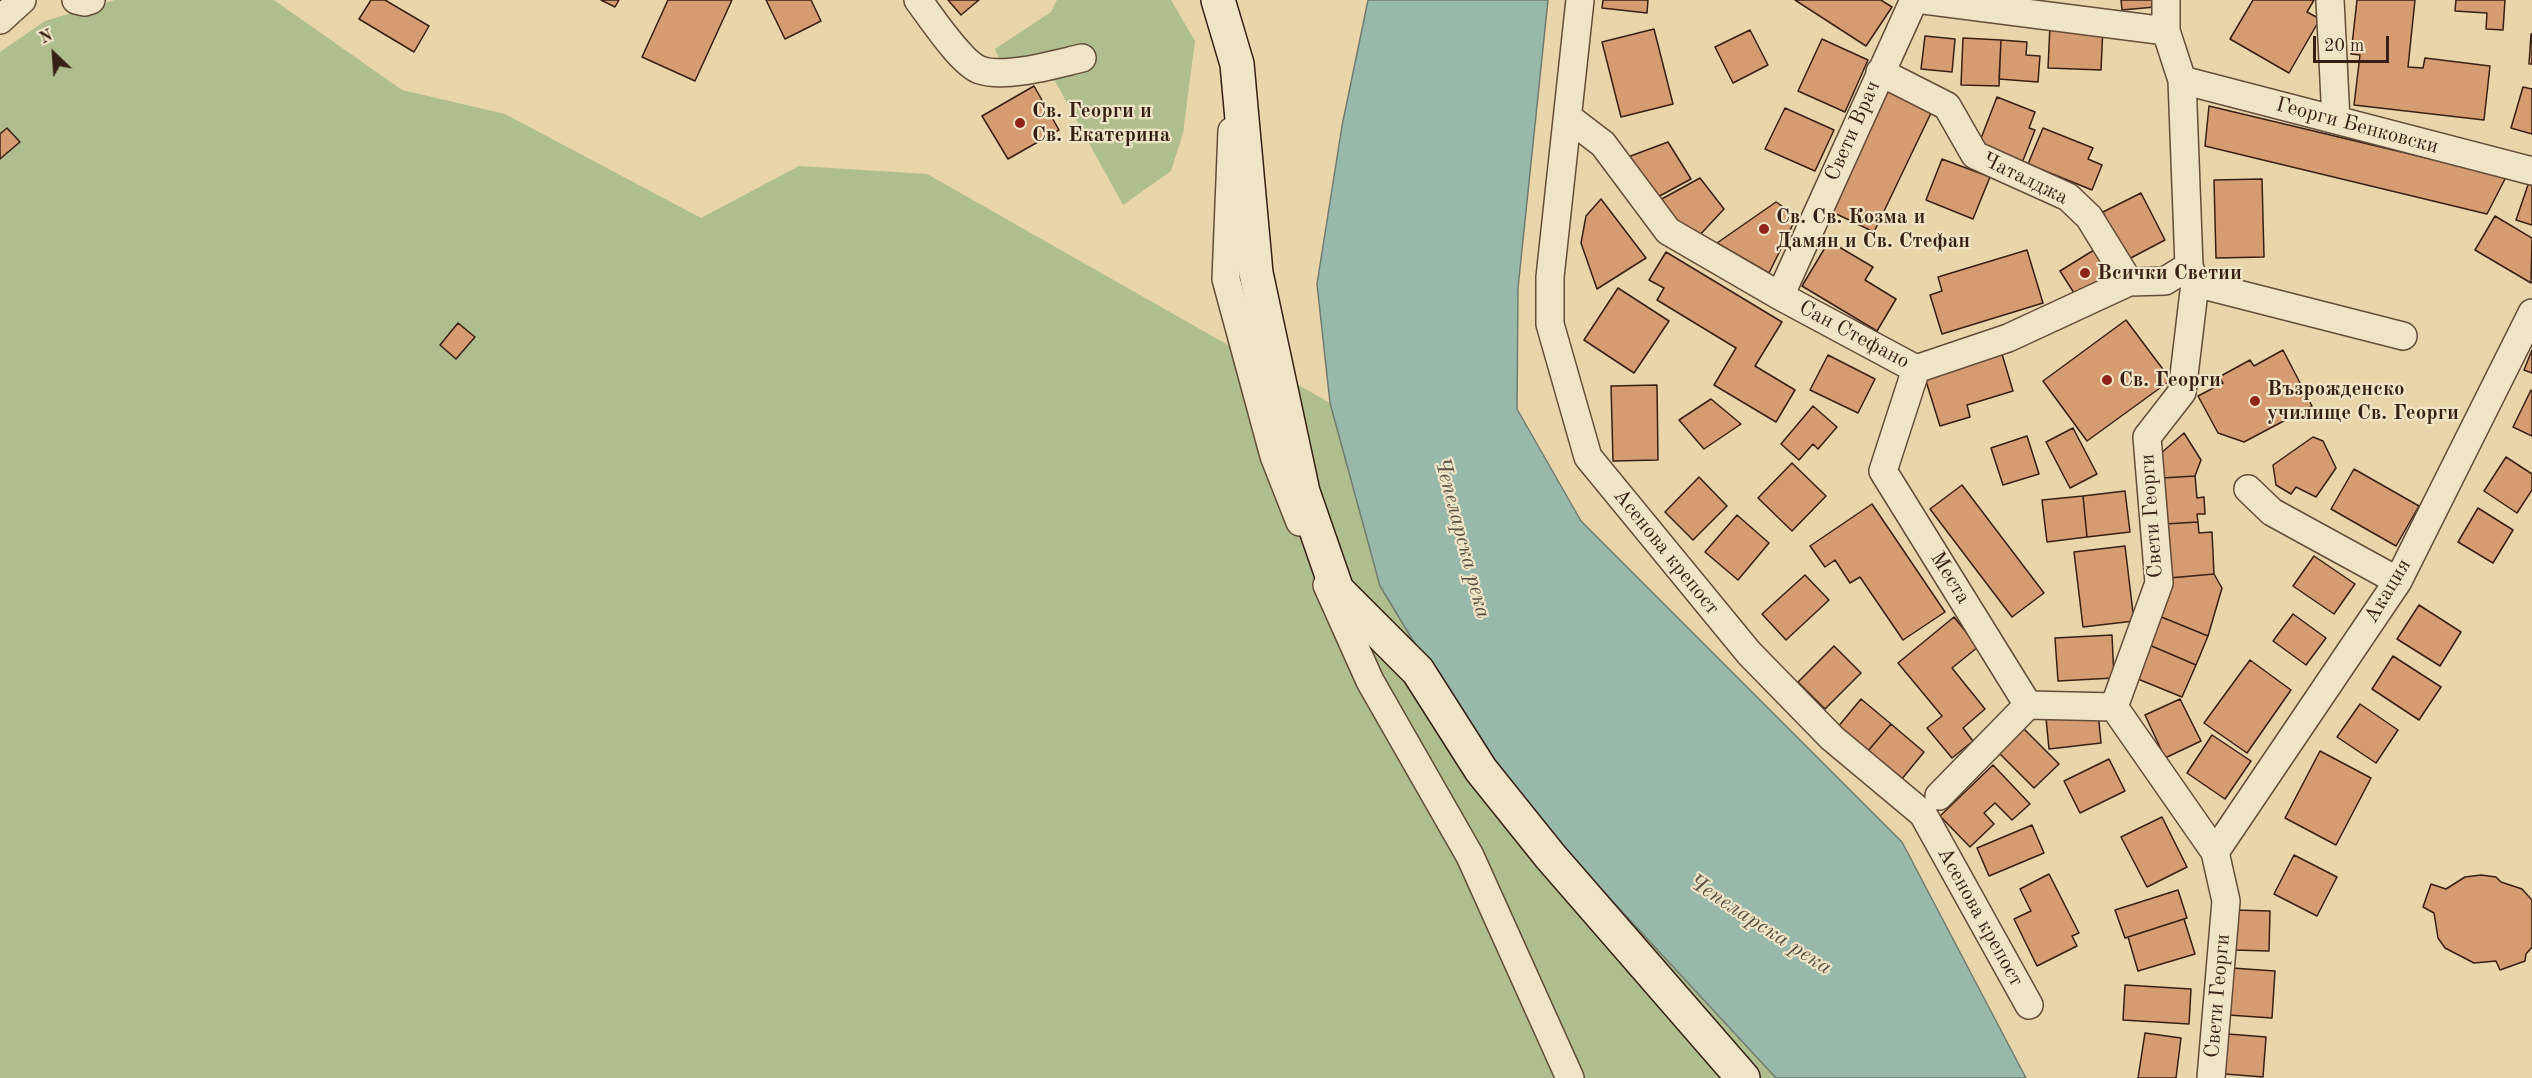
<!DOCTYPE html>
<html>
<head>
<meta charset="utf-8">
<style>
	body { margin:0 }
	#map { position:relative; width:2532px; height:1078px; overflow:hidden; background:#e8d5a9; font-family:"Old Standard TT",serif }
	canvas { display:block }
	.north { position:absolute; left:24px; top:24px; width:60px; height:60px; -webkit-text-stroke:4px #f0e4c7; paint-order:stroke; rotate:335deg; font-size:16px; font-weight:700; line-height:24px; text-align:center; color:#381f15 }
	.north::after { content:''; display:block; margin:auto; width:21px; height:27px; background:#381f15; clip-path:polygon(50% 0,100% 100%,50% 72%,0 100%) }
	.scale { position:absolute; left:2313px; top:36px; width:76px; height:27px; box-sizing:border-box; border:3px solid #381f15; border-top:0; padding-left:8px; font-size:18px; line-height:21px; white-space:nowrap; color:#381f15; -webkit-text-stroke:4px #f0e4c7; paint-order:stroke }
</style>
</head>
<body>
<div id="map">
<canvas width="2532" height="1078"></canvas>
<div class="north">N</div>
<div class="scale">20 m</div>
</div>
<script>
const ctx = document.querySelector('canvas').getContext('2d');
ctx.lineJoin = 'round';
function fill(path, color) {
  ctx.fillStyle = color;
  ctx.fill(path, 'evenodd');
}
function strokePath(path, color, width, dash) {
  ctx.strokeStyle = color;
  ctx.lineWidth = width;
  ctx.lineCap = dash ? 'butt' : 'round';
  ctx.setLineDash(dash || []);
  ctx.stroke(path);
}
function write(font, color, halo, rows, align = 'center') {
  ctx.font = font + ' "Old Standard TT",serif';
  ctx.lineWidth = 4.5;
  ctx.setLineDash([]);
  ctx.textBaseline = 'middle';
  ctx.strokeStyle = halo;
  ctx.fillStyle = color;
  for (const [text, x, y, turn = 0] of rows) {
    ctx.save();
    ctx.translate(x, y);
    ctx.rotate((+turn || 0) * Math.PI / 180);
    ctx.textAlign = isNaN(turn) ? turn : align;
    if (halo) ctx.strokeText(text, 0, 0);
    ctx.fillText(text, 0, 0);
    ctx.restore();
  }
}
fill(new Path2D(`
	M115 0H274L402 90 505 114 701 218 799 166 927 174 1330 403 1380 586 1492 771 1776 1078H0V52L45 21Z
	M1057 0H1171L1195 41 1183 133 1171 171 1123 205 1055 81 1002 65 995 49 1051 12Z`), '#afbe8d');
const water = new Path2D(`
	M1368 0H1548L1518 288 1517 409 1581 521 1902 842 2026 1078H1776L1492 771 1380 586 1330 403 1317 284 1342 126Z`);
fill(water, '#97b8ab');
strokePath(water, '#717b6f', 1.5);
const building = new Path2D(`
	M371 0H385L429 26 414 52 359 19Z
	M601 0H619L615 7Z
	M668 0H732L695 81 642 57Z
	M766 0H811L821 21 785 39Z
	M948 0H979L961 15Z
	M1603 0H1648L1647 13 1602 8Z
	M1795 0H1881L1892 7 1866 46Z
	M2121 0H2155V7L2122 10Z
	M2253 0H2314L2307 12 2320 19 2289 73 2230 39Z
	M2357 0H2415L2408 67 2423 68 2425 58 2490 66 2484 120 2354 105 2360 55 2351 54Z
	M2456 0H2505L2503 30 2486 29 2487 13 2455 11Z
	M2050 25 2103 27 2101 70 2048 68Z
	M1654 29 1673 104 1621 117 1602 42Z
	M1750 30 1768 65 1733 83 1715 47Z
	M2531 34H2532V64H2529Z
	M1925 36 1955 39 1952 72 1921 69Z
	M1963 38 2001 40 1999 86 1961 85Z
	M1822 39 1868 60 1845 112 1798 91Z
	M2001 40 2027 42 2026 55 2040 56 2038 82 1999 79Z
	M1034 86 1059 130 1008 159 982 116Z
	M1882 87 1932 111 1874 232 1824 208Z
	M2523 87 2532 89V134L2511 128Z
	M1997 97 2035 112 2029 128 2035 130 2022 163 1978 146Z
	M2209 106 2506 177 2487 214 2205 146Z
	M1785 108 1834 130 1815 171 1765 149Z
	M7 128 20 142 0 159V134Z
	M2043 128 2093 148 2088 159 2102 165 2092 190 2028 164Z
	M1668 142 1691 179 1656 198 1628 157Z
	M1942 159 1990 177 1973 219 1926 200Z
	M1700 178 1724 209 1697 238 1676 225 1658 201Z
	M2262 179 2264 257 2216 258 2214 180Z
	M2529 182 2532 183V225L2516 220Z
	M2141 193 2165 240 2127 260 2103 212Z
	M1601 199 1646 258 1597 289 1581 243 1586 216Z
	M1776 202 1797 216 1769 273 1717 243Z
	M2495 216 2532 238 2531 283 2475 250Z
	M1829 241 1873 267 1865 280 1896 299 1877 331 1802 286Z
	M2027 250 2043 303 1942 334 1930 295 1942 291 1938 277Z
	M2094 250 2109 275 2076 296 2060 271Z
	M1666 252 1782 322 1755 366 1795 390 1776 422 1714 385 1736 348 1657 300 1664 288 1649 280Z
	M1618 288 1669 321 1634 373 1584 340Z
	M2126 320 2171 380 2087 441 2043 381Z
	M458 323 475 337 456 359 440 345Z
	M2283 350 2312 406 2244 442 2218 433 2198 396 2223 383 2219 377 2250 360 2254 366Z
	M2532 350V373L2524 370Z
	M2002 354 2013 391 1967 405 1970 417 1940 426 1925 378Z
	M1828 355 1875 379 1858 413 1810 390Z
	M1657 385 1658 460 1613 461 1611 386Z
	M2531 390 2532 391V436L2513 427Z
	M1711 399 1741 424 1704 449 1679 420Z
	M1813 406 1837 427 1818 449 1813 444 1799 460 1781 444Z
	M2073 428 2097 474 2070 488 2046 442Z
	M2184 433 2201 460 2195 476 2162 478 2160 454Z
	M2027 436 2039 474 2003 485 1991 448Z
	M2313 437 2323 441 2336 468 2316 497 2296 487 2291 494 2276 485 2273 465Z
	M2506 457 2532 474V490L2517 513 2484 491Z
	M1792 463 1826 496 1792 531 1758 498Z
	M2354 469 2419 506 2396 546 2331 509Z
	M2195 476 2197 498 2204 497 2205 514H2197L2198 522 2165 524 2162 478Z
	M1699 477 1727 506 1693 540 1665 512Z
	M1962 485 2044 593 2012 617 1930 509Z
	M2125 491 2130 532 2087 537 2083 496Z
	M2083 496 2087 537 2047 542 2042 500Z
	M1872 504 1945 612 1903 640 1860 577 1850 583 1835 560 1825 567 1810 546Z
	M2478 508 2513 530 2493 563 2458 542Z
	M1737 515 1769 543 1738 580 1705 552Z
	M2198 522 2199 533 2212 532 2214 574 2169 578 2165 524Z
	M2125 546 2134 621 2083 627 2074 552Z
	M2314 556 2355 584 2334 614 2293 586Z
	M2214 574 2222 588 2208 636 2159 616 2169 578Z
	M1805 575 1829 600 1786 640 1762 614Z
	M2419 605 2461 632 2440 666 2397 639Z
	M2293 614 2326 638 2306 665 2273 641Z
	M2159 616 2208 636 2196 665 2147 644Z
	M1954 617 1978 647 1952 668 1985 709 1963 728 1973 741 1952 758 1927 728 1942 716 1898 663Z
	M2112 635 2114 678 2058 681 2055 638Z
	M2147 644 2196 665 2182 697 2133 677Z
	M1834 646 1861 673 1825 709 1798 682Z
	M2393 656 2441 687 2419 720 2372 689Z
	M2250 660 2291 690 2247 753 2204 723Z
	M1861 699 1891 724 1867 752 1837 728Z
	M2180 699 2201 741 2165 758 2145 715Z
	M2360 704 2398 730 2376 763 2337 737Z
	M2098 712 2101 743 2049 749 2046 718Z
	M1891 724 1924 752 1901 780 1867 752Z
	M2019 724 2059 764 2034 788 1995 749Z
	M2212 735 2251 761 2225 799 2187 773Z
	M2320 751 2371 778 2336 845 2285 818Z
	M2109 759 2125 791 2080 813 2064 781Z
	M1993 765 2030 804 2012 820 1995 803 1984 813 1994 824 1970 847 1940 816Z
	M2162 817 2187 867 2147 887 2121 837Z
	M2032 825 2044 853 1989 876 1977 848Z
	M2294 855 2337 877 2317 916 2274 894Z
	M2049 874 2079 933 2072 936 2077 946 2037 966 2014 919 2031 911 2020 889Z
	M2481 875 2496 877 2501 882 2522 889 2532 900V947L2526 954 2525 961 2500 970 2496 961 2474 963 2445 948 2438 938 2434 913 2423 907 2431 884 2446 889 2465 877Z
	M2178 890 2187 918 2125 938 2115 910Z
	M2234 910 2270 911 2269 951 2233 950Z
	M2184 919 2195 954 2138 971 2128 937Z
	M2232 968 2275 971 2272 1018 2228 1015Z
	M2125 985 2191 989 2189 1024 2123 1020Z
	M2145 1033 2181 1038 2176 1078H2138Z
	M2228 1034 2266 1037 2263 1077 2225 1074Z`);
fill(building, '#d59c72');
strokePath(building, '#381f15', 1.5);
const minor = new Path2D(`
	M76 0 85 2 91 0
	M918 0C931 17 961 63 980 70 1006 79 1056 64 1082 58
	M1580 0 1550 277V324L1588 457 1749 653 1832 738 1923 814 2029 1005
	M1924 0 2166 31
	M2166 0V31L2182 80 2189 266 2195 283 2182 392 2147 437 2159 583 2114 707 2215 852 2226 901 2211 1078
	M2330 0 2336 120
	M0 20 22 0
	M1880 72 1947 106 1975 155 2068 197 2089 217 2129 282
	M2182 80 2532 171
	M1569 118 1603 144 1668 231 1780 296 1916 369 2008 338 2129 282 2165 281 2189 266
	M1232 131 1226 279 1274 456 1300 522
	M2195 283 2403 336
	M1780 296 1914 0
	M1916 369 1883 471 2028 705 2114 707
	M2248 489 2272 512 2398 581
	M1327 585 1370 681 1470 856 1570 1078
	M1939 796 2028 705
	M2215 852 2398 581 2532 313`);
const secondary = new Path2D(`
	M1218 0 1237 64 1256 273 1303 492 1337 590 1418 671 1481 770 1550 856 1743 1078`);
strokePath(minor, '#644c3a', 30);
strokePath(secondary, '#381f15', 36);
strokePath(minor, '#f0e4c7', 27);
strokePath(secondary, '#f0e4c7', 33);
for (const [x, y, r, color] of [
	[1020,123,6,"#8f2418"],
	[1764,229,6,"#8f2418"],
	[2085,273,6,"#8f2418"],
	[2107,380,6,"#8f2418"],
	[2255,401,6,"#8f2418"]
]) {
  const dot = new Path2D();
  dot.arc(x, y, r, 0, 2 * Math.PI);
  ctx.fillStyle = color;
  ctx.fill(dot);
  strokePath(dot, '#f0e4c7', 2);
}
write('bold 21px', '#381f15', '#f0e4c7', [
	["Св. Георги и",1032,111],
	["Св. Екатерина",1032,135],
	["Св. Св. Козма и",1776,217],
	["Дамян и Св. Стефан",1776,241],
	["Всички Светии",2097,273],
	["Св. Георги",2119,380],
	["Възрожденско",2267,389],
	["училище Св. Георги",2267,413]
], 'left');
write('21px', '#381f15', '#f0e4c7', [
	["Георги Бенковски",2357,126,15],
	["Свети Врач",1853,131,-66],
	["Чаталджа",2025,179,26],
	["Сан Стефано",1854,335,28],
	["Свети Георги",2152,516,-94],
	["Асенова крепост",1666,552,51],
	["Места",1950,578,58],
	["Акация",2388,591,-59],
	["Асенова крепост",1980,917,61],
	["Свети Георги",2218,996,-85]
]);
write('italic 22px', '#544d42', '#f0e4c7', [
	["Чепеларска река",1462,538,75],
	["Чепеларска река",1760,925,33]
]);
</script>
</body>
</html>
